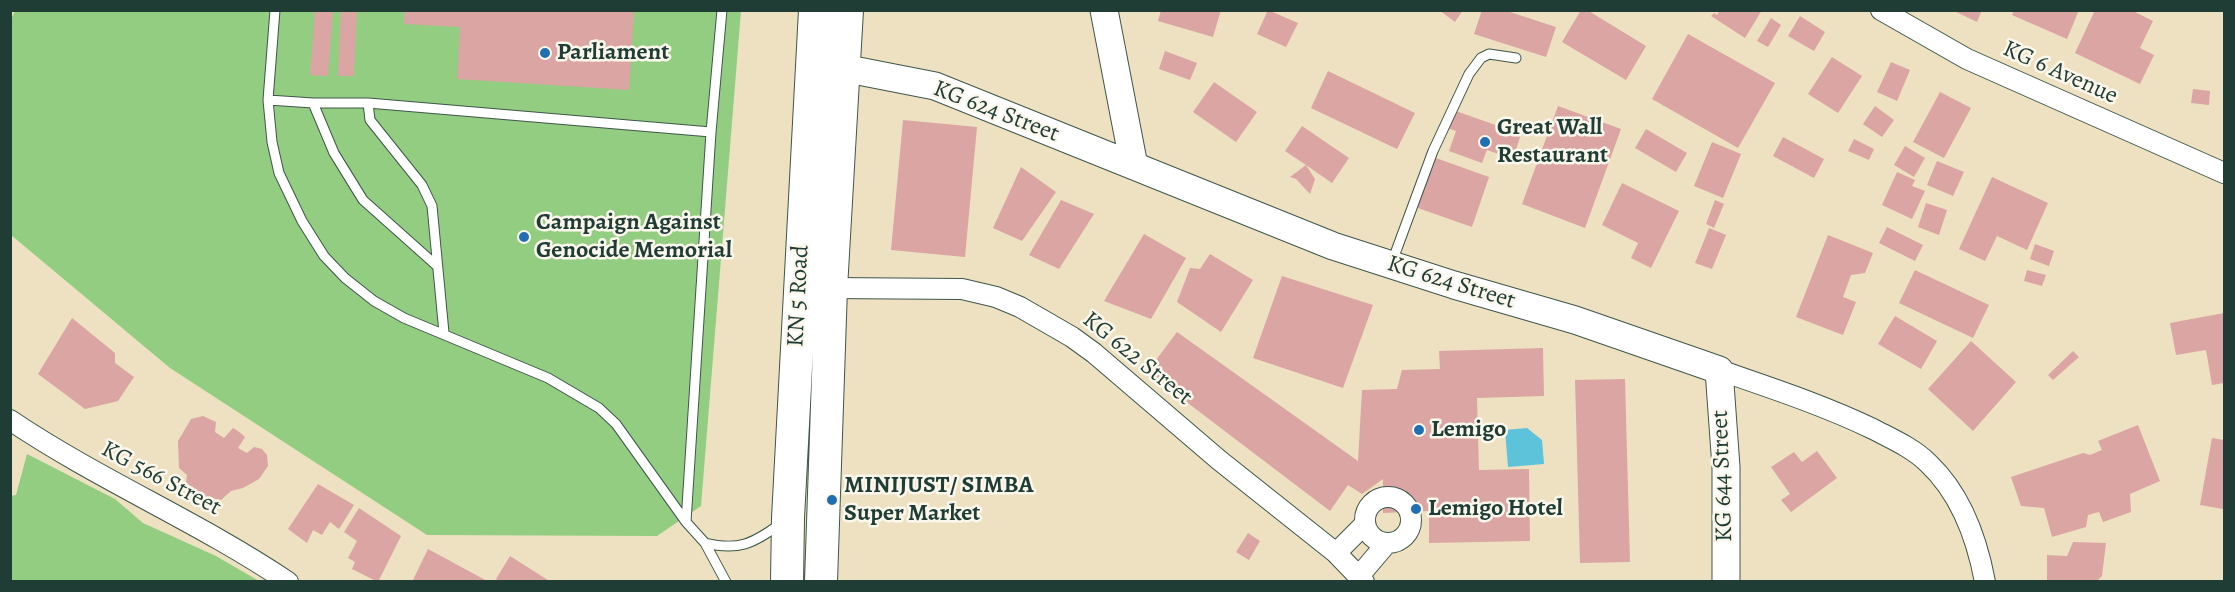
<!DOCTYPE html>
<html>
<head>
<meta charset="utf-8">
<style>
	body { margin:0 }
	#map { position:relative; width:2235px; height:592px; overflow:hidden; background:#eee1c1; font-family:Alegreya,serif }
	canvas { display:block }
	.frame { position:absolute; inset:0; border:12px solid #1f3d34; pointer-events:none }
</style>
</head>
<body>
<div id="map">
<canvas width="2235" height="592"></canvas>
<div class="frame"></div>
</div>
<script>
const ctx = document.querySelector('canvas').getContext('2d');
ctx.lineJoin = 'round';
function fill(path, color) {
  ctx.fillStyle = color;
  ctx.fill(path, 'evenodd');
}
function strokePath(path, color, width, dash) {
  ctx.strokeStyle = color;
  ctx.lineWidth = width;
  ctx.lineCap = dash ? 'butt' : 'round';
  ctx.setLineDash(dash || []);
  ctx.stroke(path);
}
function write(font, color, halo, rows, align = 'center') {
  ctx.font = font + ' Alegreya,serif';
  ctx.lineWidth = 5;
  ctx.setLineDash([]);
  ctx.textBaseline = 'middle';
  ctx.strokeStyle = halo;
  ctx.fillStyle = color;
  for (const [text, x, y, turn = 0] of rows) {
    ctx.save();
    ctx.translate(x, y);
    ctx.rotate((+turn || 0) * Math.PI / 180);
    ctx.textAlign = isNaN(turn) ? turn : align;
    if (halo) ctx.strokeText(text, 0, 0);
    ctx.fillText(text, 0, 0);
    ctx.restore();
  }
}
fill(new Path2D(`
	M15 11H741L701 506 657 536 427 535 170 368 11 235 10 21Z
	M27 454 115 499 143 523 216 556 259 581H11V496L16 495Z`), '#93cd81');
fill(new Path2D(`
	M1527 428 1542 440 1544 464 1508 467 1505 430Z`), '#5dc3da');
fill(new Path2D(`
	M315 10H333L328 76 310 75Z
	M341 10H357L354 76H338Z
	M405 10H634L629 90 457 79 460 27 404 24Z
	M1161 10H1221L1213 37 1158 21Z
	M1268 10 1298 23 1286 47 1257 34Z
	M1439 10H1463L1455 22Z
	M1482 10H1504L1556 27 1546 57 1474 34Z
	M1581 10H1587L1646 46 1626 80 1562 42Z
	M1720 10H1762L1745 38 1711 16 1714 13 1717 15Z
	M1952 10H1982L1977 22Z
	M2014 10H2079L2067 39 2012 15Z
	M2095 10H2131L2153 21 2140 48 2154 55 2140 84 2075 53Z
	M1800 16 1825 32 1814 51 1788 36Z
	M1771 18 1781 25 1768 47 1757 41Z
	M1688 34 1775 83 1738 148 1652 99Z
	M1165 51 1197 63 1190 80 1159 69Z
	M1832 57 1862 76 1838 113 1808 94Z
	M1891 62 1910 70 1897 101 1877 92Z
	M1328 71 1415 113 1397 149 1311 108Z
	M1214 82 1257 112 1236 142 1193 112Z
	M2193 89 2210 91 2209 105 2191 103Z
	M1940 92 1971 108 1944 158 1913 142Z
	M1558 106 1621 129 1585 228 1522 204Z
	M1875 106 1894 120 1882 137 1863 124Z
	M1453 110 1521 134 1513 159 1487 150 1482 163 1449 151 1456 131 1447 128Z
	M903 120 977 127 965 257 891 250Z
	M1302 126 1349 158 1332 183 1306 165 1315 179 1310 194 1296 179 1290 177 1306 165 1285 151Z
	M1646 129 1687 153 1676 172 1635 148Z
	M1783 137 1824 159 1814 178 1773 156Z
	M1854 139 1874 149 1869 160 1848 151Z
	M1712 142 1741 154 1723 198 1694 186Z
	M1905 146 1925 158 1914 177 1894 165Z
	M1433 157 1489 177 1472 227 1415 207Z
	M1937 161 1964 172 1953 196 1927 185Z
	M1021 167 1056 192 1022 241 993 228Z
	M1897 172 1915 180 1912 186 1925 191 1912 219 1882 205Z
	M1992 177 2048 203 2027 250 1997 236 1985 261 1959 249Z
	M1622 183 1679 211 1651 268 1631 258 1638 243 1602 225Z
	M1061 200 1094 214 1059 269 1029 255Z
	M1715 200 1724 204 1714 228 1706 224Z
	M1926 203 1947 210 1939 235 1918 227Z
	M1887 227 1923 245 1915 261 1879 243Z
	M1709 228 1726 235 1712 269 1695 263Z
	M1144 234 1186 258 1151 319 1104 301Z
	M1828 235 1873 253 1865 273 1851 275 1843 297 1856 302 1843 335 1796 317Z
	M2035 244 2054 251 2049 266 2030 259Z
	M1210 254 1253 280 1221 332 1177 302 1190 268 1200 269Z
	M1915 270 1989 305 1973 338 1899 303Z
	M2027 270 2046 275 2042 286 2024 281Z
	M1282 276 1373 305 1343 388 1253 358Z
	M2224 313V383L2212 385 2206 350 2176 355 2170 323Z
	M1895 316 1937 341 1921 369 1878 344Z
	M72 318 115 353V363L134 377 118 401 85 409 38 374Z
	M1177 332 1358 461 1362 390 1397 389 1402 370 1440 369 1439 351 1543 348 1544 396 1477 398 1479 470 1529 469 1530 541 1429 543V511L1383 513V479L1362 494 1348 485 1330 511 1147 372Z
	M1971 341 2016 382 1973 431 1928 389Z
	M2073 351 2079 357 2053 380 2048 375Z
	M1625 379 1630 562 1580 563 1575 380Z
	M203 416 216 422 215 432 224 438 233 428 238 431 245 437 238 448 247 453 254 447 262 449 267 455 268 466 259 479 243 488 231 491 221 500 202 496 186 482 187 475 179 468 178 441 191 419Z
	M2138 425 2160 481 2130 494 2131 512 2103 522 2099 512 2088 515 2086 527 2052 537 2044 508 2021 506 2011 477 2083 453 2090 455 2102 450 2098 441Z
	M2212 438 2224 440 2223 509 2200 505Z
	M1817 451 1837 478 1791 512 1781 500 1790 494 1771 467 1794 452 1802 462Z
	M318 484 354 505 339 529 330 522 322 535 313 530 307 543 288 529Z
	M359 508 401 536 378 582 352 569 355 562 348 558 357 541 344 532Z
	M1248 533 1260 541 1249 560 1236 552Z
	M2073 542 2106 543 2102 576 2096 582H2047V555L2067 556Z
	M428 549 489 582H412Z
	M510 556 551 582H500L496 579Z`), '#daa5a2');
const lane = new Path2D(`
	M275 10 268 100 272 142 279 173 302 221 324 256 345 278 374 301 404 318 548 378 599 408 616 424 686 522 705 543 726 582
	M268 100 313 103H368L711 132 686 522
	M313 103 334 153 363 200 437 266
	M368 103 370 120 422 185 432 206 444 333
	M711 132 722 10
	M1392 262 1433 151 1469 74 1481 58 1489 54 1516 58
	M705 543C738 551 753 544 780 524`);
const street = new Path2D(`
	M1881 10 1967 59 2224 173
	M831 288 962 289 996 297 1020 307 1072 337 1094 353 1219 460 1336 553 1364 582
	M1719 370C1771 388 1823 405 1873 429 1892 439 1913 448 1928 463 1960 493 1977 539 1985 582
	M10 420C99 480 199 522 288 582
	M1365 520a23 23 0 1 1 46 0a23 23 0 1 1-46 0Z
	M1336 553 1365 524
	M1359 576 1387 543`);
const secondary = new Path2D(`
	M1104 10 1134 166
	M843 68 935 86 1333 246 1454 285 1575 320 1719 370 1726 467V582`);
const primary = new Path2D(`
	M787 582 788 518 815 10
	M821 582 831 288 847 10`);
strokePath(lane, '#3e5649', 11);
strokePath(street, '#3e5649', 22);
strokePath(secondary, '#3e5649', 29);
strokePath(primary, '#3e5649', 34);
strokePath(lane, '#fff', 9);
strokePath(street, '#fff', 20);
strokePath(secondary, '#fff', 27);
strokePath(primary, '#fff', 32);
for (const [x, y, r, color] of [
	[545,53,6,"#1f6fb2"],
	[1485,142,6,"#1f6fb2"],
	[524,237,6,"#1f6fb2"],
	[1419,430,6,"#1f6fb2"],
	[832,500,6,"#1f6fb2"],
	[1416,509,6,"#1f6fb2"]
]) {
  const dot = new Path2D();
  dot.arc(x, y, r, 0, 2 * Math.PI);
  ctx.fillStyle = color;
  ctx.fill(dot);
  strokePath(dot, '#fbf7ec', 2);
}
write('bold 24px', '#1f3d34', '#fbf7ec', [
	["Parliament",557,53],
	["Great Wall",1497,128],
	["Restaurant",1497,156],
	["Campaign Against",536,223],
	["Genocide Memorial",536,251],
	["Lemigo",1431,430],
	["MINIJUST/ SIMBA",844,486],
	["Super Market",844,514],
	["Lemigo Hotel",1428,509]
], 'left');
write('24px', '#1f3d34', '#fbf7ec', [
	["KG 6 Avenue",2060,73,24],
	["KG 624 Street",996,112,21],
	["KG 624 Street",1451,283,17],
	["KN 5 Road",799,296,-87],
	["KG 622 Street",1137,359,39],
	["KG 644 Street",1723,476,-92],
	["KG 566 Street",161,479,28]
]);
</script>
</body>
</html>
